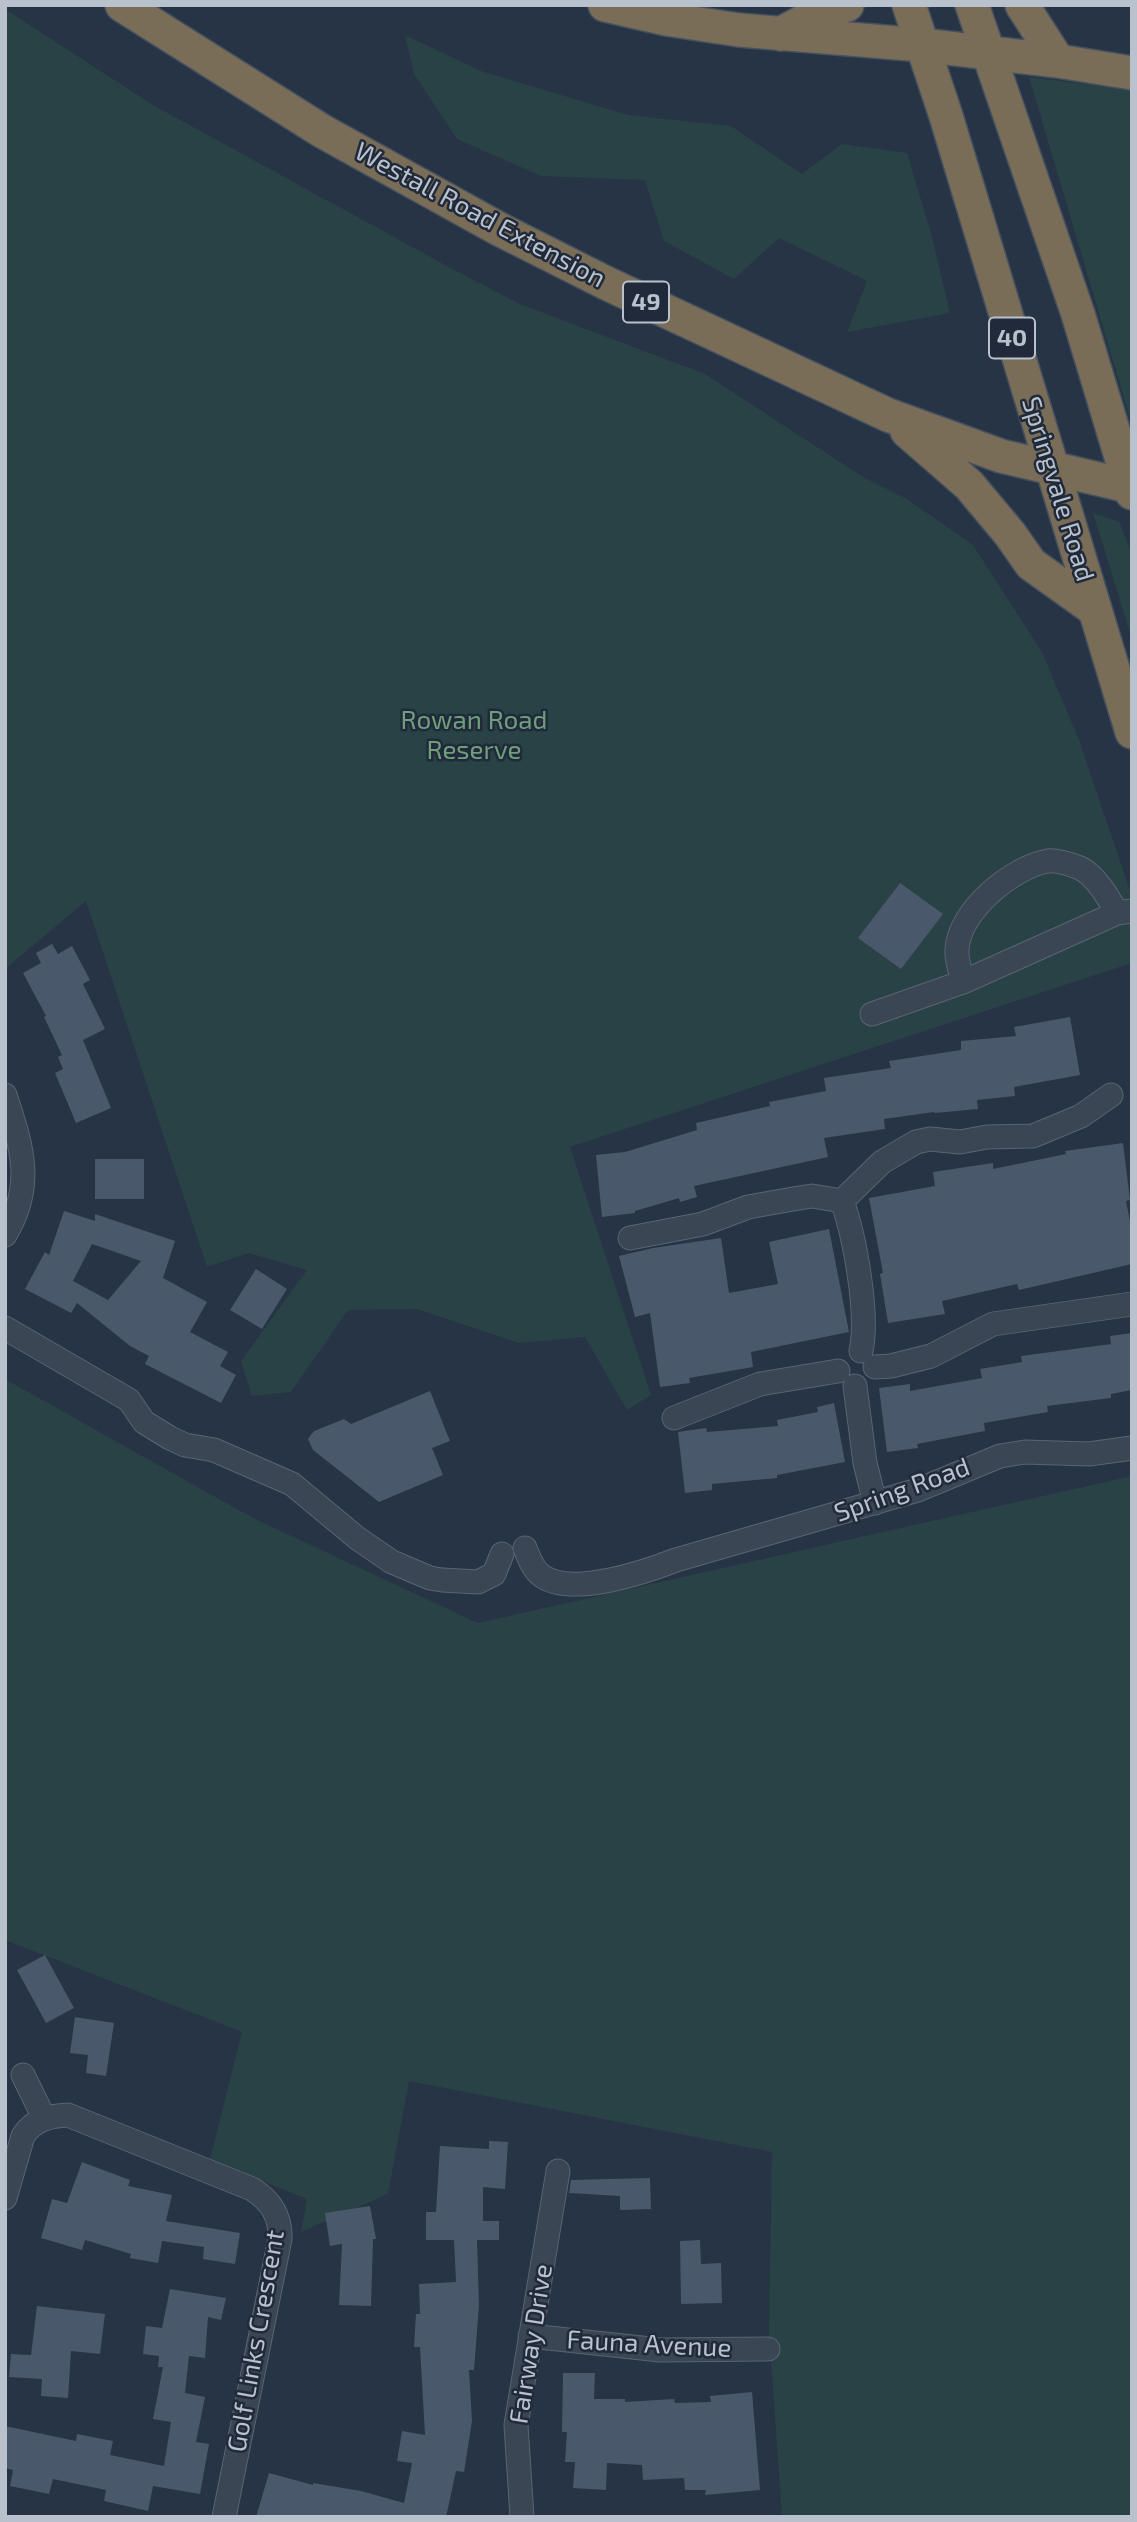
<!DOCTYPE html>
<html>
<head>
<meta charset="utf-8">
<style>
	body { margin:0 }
	#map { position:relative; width:1137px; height:2522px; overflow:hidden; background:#263445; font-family:"Exo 2",sans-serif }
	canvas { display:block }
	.frame { position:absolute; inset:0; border:7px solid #b9c1cd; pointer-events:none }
</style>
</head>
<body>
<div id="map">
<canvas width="1137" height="2522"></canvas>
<div class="frame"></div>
</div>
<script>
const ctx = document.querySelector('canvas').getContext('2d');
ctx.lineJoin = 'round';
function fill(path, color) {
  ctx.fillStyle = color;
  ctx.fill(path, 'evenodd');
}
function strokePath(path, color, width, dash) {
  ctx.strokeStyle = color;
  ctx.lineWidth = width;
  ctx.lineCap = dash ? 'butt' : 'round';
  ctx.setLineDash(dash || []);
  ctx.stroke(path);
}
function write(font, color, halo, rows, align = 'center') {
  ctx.font = font + ' "Exo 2",sans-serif';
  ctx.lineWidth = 5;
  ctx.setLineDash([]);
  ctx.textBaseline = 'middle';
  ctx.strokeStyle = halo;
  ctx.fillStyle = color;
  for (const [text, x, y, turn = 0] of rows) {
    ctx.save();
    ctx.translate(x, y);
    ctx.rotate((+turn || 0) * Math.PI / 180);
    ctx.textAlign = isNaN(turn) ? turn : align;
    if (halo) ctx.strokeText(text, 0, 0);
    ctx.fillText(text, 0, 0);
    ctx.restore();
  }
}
fill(new Path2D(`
	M5 9 153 105 458 272 520 304 705 374 863 477 907 499 973 545 1042 652 1079 740 1132 896V963L570 1147 651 1395 627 1410 585 1337 519 1343 417 1309 348 1310 291 1392 252 1396 241 1361 307 1270 249 1253 207 1267 86 901 5 969Z
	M405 35 481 71 628 115 731 126 802 174 842 144 907 153 931 233 950 313 847 332 867 281 779 238 734 279 664 241 645 180 541 176 457 139 414 74Z
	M1029 77 1132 90V425Z
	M1093 513 1119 522 1132 553V639Z
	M5 1379 253 1518 478 1623 1132 1476V2517H782L769 2331 772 2152 409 2081 388 2194 301 2232 307 2199 210 2160 242 2032 5 1940Z`), '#294246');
fill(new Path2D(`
	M900 883 943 914 901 969 858 938Z
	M52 944 58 954 72 946 90 980 83 984 105 1029 83 1040 111 1108 76 1123 55 1073 63 1069 58 1057 62 1055 44 1017 46 1016 23 973 41 963 36 953Z
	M1070 1017 1080 1075 1014 1087 1015 1096 977 1100 978 1109 935 1113 934 1112 884 1119 885 1129 824 1138 828 1157 694 1186 697 1197 680 1202 679 1198 635 1211V1213L602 1217 596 1155 625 1152 697 1130 696 1123 770 1106 769 1102 826 1091 824 1078 891 1068 889 1061 961 1050V1041L1016 1036 1014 1027Z
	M1123 1143 1130 1200 1126 1201 1132 1231V1264L1019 1290 1017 1284 942 1301 945 1314 888 1323 880 1274 883 1273 869 1198 935 1186 933 1172 993 1163V1169L1066 1154 1065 1151Z
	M95 1159H144V1199H95Z
	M64 1211 95 1221V1214L175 1241 163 1278 207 1302 190 1332 228 1352 220 1366 236 1375 221 1403 145 1364 149 1356 130 1346 77 1303 71 1313 25 1289 45 1252 49 1255ZM92 1244 141 1261 108 1300 73 1281Z
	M829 1229 849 1332 751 1352 753 1367 689 1378 690 1383 660 1387 650 1313 635 1317 619 1256 653 1248 721 1238 729 1293 778 1284 769 1242Z
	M256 1269 287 1289 262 1329 230 1310Z
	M1132 1333V1390L1111 1394V1398L1047 1406 1048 1412 984 1423 985 1431 917 1444 918 1448 887 1452 879 1388 910 1384V1391L982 1378 980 1369 1022 1362 1021 1356 1111 1344 1110 1336Z
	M430 1391 450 1441 432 1448 443 1475 379 1502 313 1450 308 1439 314 1431 344 1419 351 1424Z
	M834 1403 845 1462 777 1475V1478L712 1484V1490L685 1493 678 1432 706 1428 707 1432 778 1426 777 1420 818 1412 817 1407Z
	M45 1955 74 2008 46 2023 17 1970Z
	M75 2017 114 2023 106 2076 86 2073 88 2055 70 2053Z
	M489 2141 508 2142 505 2189 483 2187V2221H499V2240H477L479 2305 474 2370H469L472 2421 464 2472 456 2471 446 2517H256L269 2473 313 2485V2483L361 2491 404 2503 412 2463 397 2461 402 2431 425 2435 420 2347H414L416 2314H420L419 2284 456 2282 454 2240H426V2212H436L440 2146 489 2149Z
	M82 2162 130 2180 128 2186 172 2195 166 2221 240 2233 235 2264 203 2259 204 2247 162 2241 158 2263 130 2258 131 2254 85 2240 82 2250 41 2238 52 2199 67 2203Z
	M650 2178 651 2209 620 2210V2196L569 2193 571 2180Z
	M370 2206 376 2239H373L371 2306 339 2305 342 2244 330 2246 325 2213Z
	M700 2240 701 2264 721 2263 722 2303 681 2304 680 2241Z
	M170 2289 226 2298 221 2320 208 2317 205 2358 189 2356 185 2393 205 2397 196 2442 209 2444 200 2494 153 2486 148 2511 104 2501 106 2490 53 2479 49 2494 10 2486 13 2470 5 2468V2426L76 2441 77 2434 113 2441 110 2455 164 2466 171 2422 153 2419 163 2367H158L159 2356 143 2354 146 2326 162 2328Z
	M37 2306 105 2314 100 2354 71 2351 68 2398 41 2396 42 2379 9 2377 11 2354 31 2355Z
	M563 2373H595L594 2399H625V2402L674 2399 675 2403 711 2402 710 2396 752 2392 760 2490 705 2495 706 2490H685L684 2478 643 2480 642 2465 607 2463 606 2490 573 2488 575 2462H565L567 2432H562Z`), '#4a586b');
const minor = new Path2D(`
	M963 982C961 972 956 960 957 950 958 912 1012 867 1048 861 1056 860 1072 865 1080 868 1096 876 1108 897 1117 913
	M872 1014 963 982 1117 913 1132 911
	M5 1095C22 1147 35 1185 5 1235
	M842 1201 882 1162 916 1142 930 1139 960 1142 987 1137 1033 1136 1081 1116 1111 1095
	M842 1201C855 1237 869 1315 861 1351
	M630 1238 703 1224 748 1207 793 1199 812 1196 842 1201
	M5 1328 129 1400 144 1422 170 1438 185 1445 214 1450 292 1484 357 1538 392 1562 430 1578 442 1580 478 1582 494 1574 502 1554
	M875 1367 891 1366 931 1356 993 1324 1132 1304
	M855 1386 865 1463 875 1503
	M674 1418 760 1384 838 1371
	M525 1548C529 1558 533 1570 542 1576 572 1597 645 1572 676 1560L918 1490 1000 1456 1025 1452 1089 1454 1132 1448
	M23 2075 44 2118
	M5 2198 23 2136C34 2119 50 2116 68 2115L252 2189C271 2201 281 2216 280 2239L224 2517
	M530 2336 660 2350 768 2349
	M522 2517 516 2425 558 2171`);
const highway = new Path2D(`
	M122 5 322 131 499 229 606 283 888 415 1001 456 1132 487
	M605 5 666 19 739 30 922 45 1058 61 1132 73
	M909 5 946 116 1132 732
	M972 5 1078 314 1132 493
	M1022 5 1058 61
	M780 34 821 12 847 5
	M907 431 969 485 1010 534 1031 564 1094 609`);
strokePath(minor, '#5a6471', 25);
strokePath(highway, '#46515f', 36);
strokePath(minor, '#3b4654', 23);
strokePath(highway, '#7a6d58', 33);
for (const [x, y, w] of [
	[646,302,46],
	[1012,338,46]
]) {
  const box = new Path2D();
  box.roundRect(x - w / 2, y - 20.5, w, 41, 5);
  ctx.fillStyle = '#202a3a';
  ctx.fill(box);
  strokePath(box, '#b9c1cd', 2);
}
write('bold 24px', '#b9c1cd', null, [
	["49",646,302],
	["40",1012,338]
]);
write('26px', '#b9c1cd', '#202a3a', [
	["Westall Road Extension",480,215,28],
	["Springvale Road",1058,489,73],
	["Spring Road",902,1490,-20],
	["Golf Links Crescent",256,2341,-80],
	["Fairway Drive",531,2344,-81],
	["Fauna Avenue",649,2344,3]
]);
write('26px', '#6f9f7a', '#202a3a', [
	["Rowan Road",474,720],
	["Reserve",474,750]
]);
</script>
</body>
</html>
